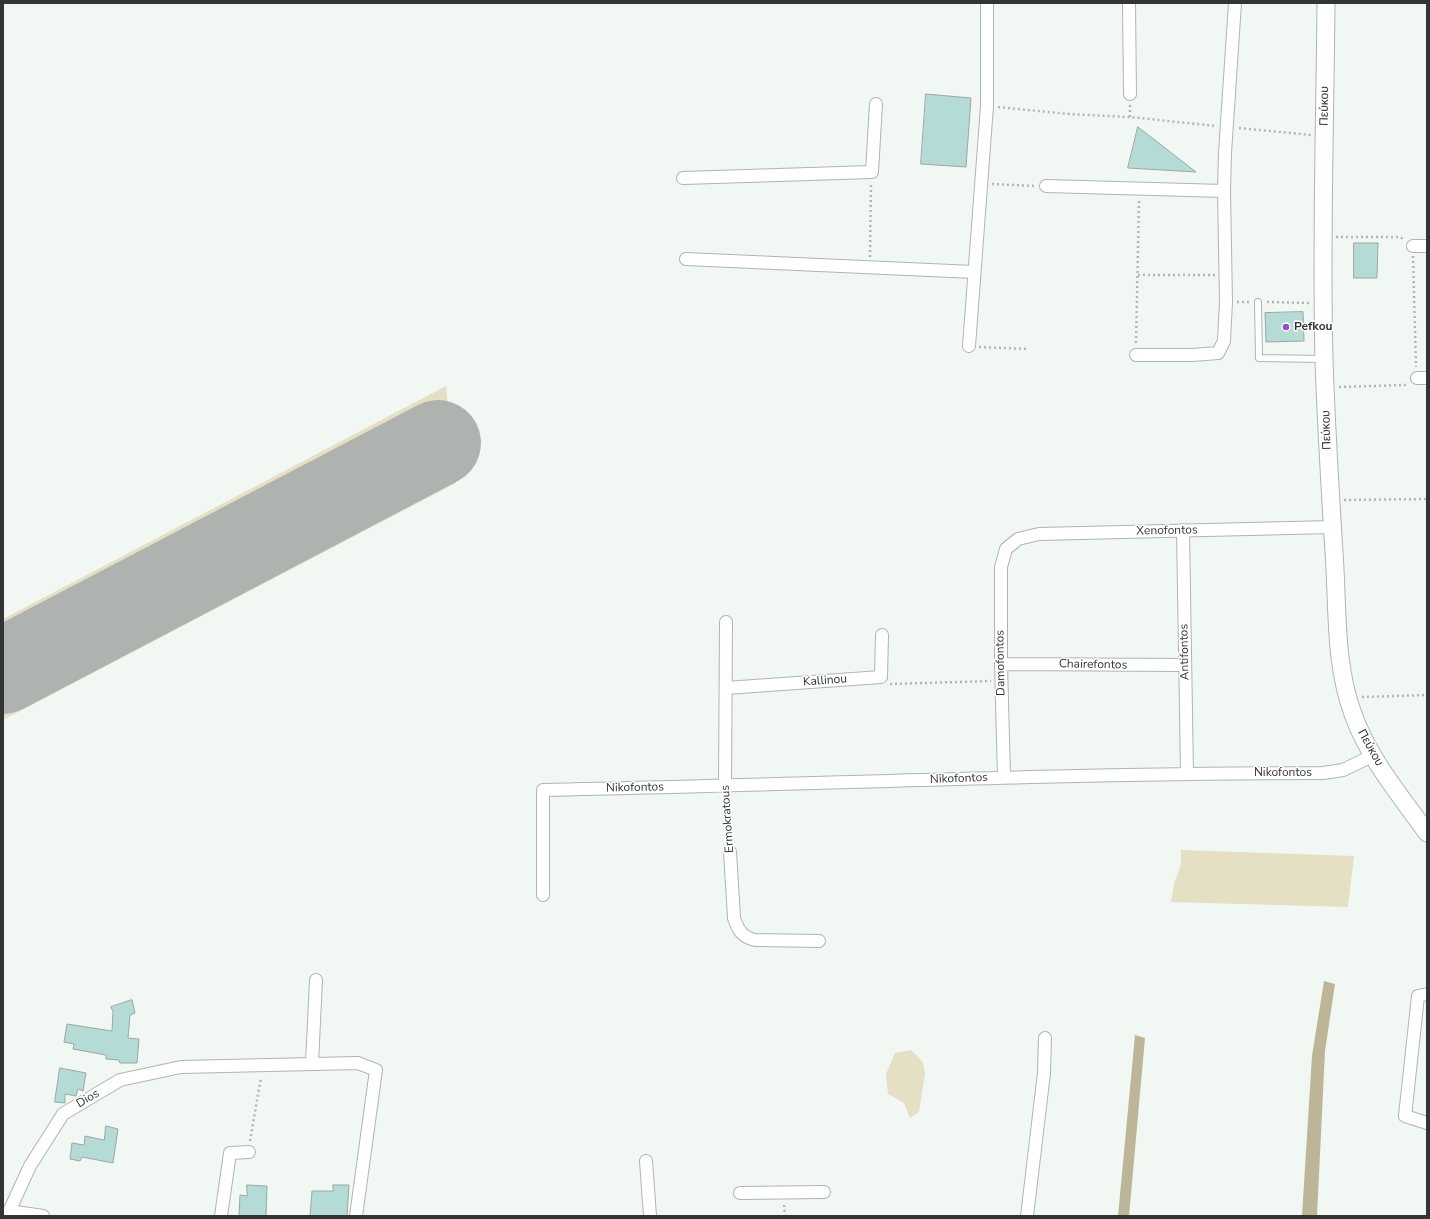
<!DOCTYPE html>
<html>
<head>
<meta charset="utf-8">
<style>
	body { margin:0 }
	#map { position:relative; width:1430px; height:1219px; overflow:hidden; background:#f1f8f3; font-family:"Nunito Sans",sans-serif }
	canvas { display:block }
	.frame { position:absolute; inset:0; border:4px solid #333534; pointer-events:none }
</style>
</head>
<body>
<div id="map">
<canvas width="1430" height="1219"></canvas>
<div class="frame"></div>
</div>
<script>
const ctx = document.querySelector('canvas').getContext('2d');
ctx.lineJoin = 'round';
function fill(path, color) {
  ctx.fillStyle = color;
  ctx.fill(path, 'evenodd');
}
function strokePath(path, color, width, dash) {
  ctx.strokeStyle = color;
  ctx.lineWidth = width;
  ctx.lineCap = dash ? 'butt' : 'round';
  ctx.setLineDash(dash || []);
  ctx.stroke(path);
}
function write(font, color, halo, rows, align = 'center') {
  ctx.font = font + ' "Nunito Sans",sans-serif';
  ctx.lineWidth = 3;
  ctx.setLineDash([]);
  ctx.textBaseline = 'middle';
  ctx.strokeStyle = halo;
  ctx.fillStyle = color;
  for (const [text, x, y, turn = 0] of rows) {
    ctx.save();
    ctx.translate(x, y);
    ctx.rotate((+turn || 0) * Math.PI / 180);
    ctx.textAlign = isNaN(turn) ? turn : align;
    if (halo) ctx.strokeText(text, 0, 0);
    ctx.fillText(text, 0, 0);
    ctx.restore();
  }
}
fill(new Path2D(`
	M446 386 456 483 3 720V694L450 460 444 412 3 644V619Z
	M1181 850 1354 856 1348 907 1171 902 1174 884 1181 864Z
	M911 1050 923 1062 925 1074 919 1112 910 1118 904 1103 888 1094 886 1074 895 1053Z`), '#e5dfc3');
fill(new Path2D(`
	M1324 981 1335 984 1325 1051 1317 1216H1302L1312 1056Z
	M1135 1035 1145 1038 1129 1216H1118Z`), '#bcb597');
strokePath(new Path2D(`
	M3 671 438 443`), '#aeb3b0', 86);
const building = new Path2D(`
	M926 94 971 98 966 167 921 164Z
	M1138 127 1196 172 1128 168Z
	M1354 243H1378L1377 278H1354Z
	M1303 312 1304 341 1266 342 1265 313Z
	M132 1000 135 1013 130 1015 128 1038 139 1039 137 1063H120L119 1060 106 1059V1055L73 1049 74 1044 64 1042 67 1024 112 1031 113 1012 111 1007Z
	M60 1068 86 1073 83 1091 78 1089 76 1096 65 1094V1103L55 1102Z
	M106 1126 118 1129 113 1163 82 1157 80 1161 70 1159 72 1143 84 1145 85 1136 104 1140Z
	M247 1185 267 1186 266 1216H239L240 1195 247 1196Z
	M333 1185H349L347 1216H310L312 1191H333Z`);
fill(building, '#b4dbd6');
strokePath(building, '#9da5a4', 1);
const service = new Path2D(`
	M1258 302 1259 358 1323 359`);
const minor = new Path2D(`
	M1129 3 1130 94
	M683 178 872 172 876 104
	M1046 186 1224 191
	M1413 246H1427
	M686 259 974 272
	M969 346 987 106V3
	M1136 355H1192L1218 353 1224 341 1226 302 1224 191 1225 153 1235 3
	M1417 378H1427
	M1183 530 1187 773
	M1001 664 1185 665
	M726 688 881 677 882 635
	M1004 777 1001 664V567L1006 549 1018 539 1039 534 1332 527
	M725 787 726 622
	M730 852 734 918C738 930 742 937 755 940L819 941
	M543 895V790C803 785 1063 773 1323 773L1343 770 1372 756
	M1427 994 1418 996 1405 1116 1427 1123
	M312 1063 316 980
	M646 1161 650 1216
	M740 1193 824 1192
	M9 1211 43 1216
	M7 1216 30 1166 63 1114 120 1080 181 1067 358 1063 376 1070 356 1216
	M221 1216 230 1153 249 1152
	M1027 1216 1044 1073 1045 1038`);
const secondary = new Path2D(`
	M1326 3C1325 122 1321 241 1324 359 1326 424 1330 488 1334 552 1338 606 1334 663 1353 714 1369 759 1400 795 1427 833`);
strokePath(service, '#afb5b1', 8);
strokePath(minor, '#afb5b1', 14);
strokePath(secondary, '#afb5b1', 19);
strokePath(new Path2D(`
	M998 107 1069 114 1130 117 1216 126
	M1130 117V105
	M1239 128 1311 135
	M992 184 1035 186
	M1336 237H1400L1404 240
	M1413 256 1416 367
	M870 257 871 184
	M1138 275H1215
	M1237 302H1250
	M1267 302 1310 303
	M1136 343 1139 200
	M979 347 1029 349
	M1339 387 1405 385 1408 383
	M1344 500 1427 499
	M890 684 991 681
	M1362 697 1427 695
	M726 797 729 842
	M250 1141 261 1077
	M784 1205 785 1216`), '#b2b7b4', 2.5, [2, 3]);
strokePath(service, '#fff', 6);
strokePath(minor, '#fff', 12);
strokePath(secondary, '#fff', 17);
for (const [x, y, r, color] of [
	[1286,327,4,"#9150c5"]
]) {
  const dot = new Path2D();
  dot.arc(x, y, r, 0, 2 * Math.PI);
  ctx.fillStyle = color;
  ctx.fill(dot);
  strokePath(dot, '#fff', 1.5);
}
write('12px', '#333534', '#fff', [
	["Πεύκου",1325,106,-89],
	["Πεύκου",1327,430,-92],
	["Xenofontos",1167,531,-1],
	["Antifontos",1185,652,-91],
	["Damofontos",1001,663,-91],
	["Chairefontos",1093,665,1],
	["Kallinou",825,681,-4],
	["Πεύκου",1370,748,61],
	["Nikofontos",1283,773],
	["Nikofontos",959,779,-2],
	["Nikofontos",635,788,-1],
	["Ermokratous",728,819,-94],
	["Dios",88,1099,-31]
]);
write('bold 12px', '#333534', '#fff', [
	["Pefkou",1294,327]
], 'left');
</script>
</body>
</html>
